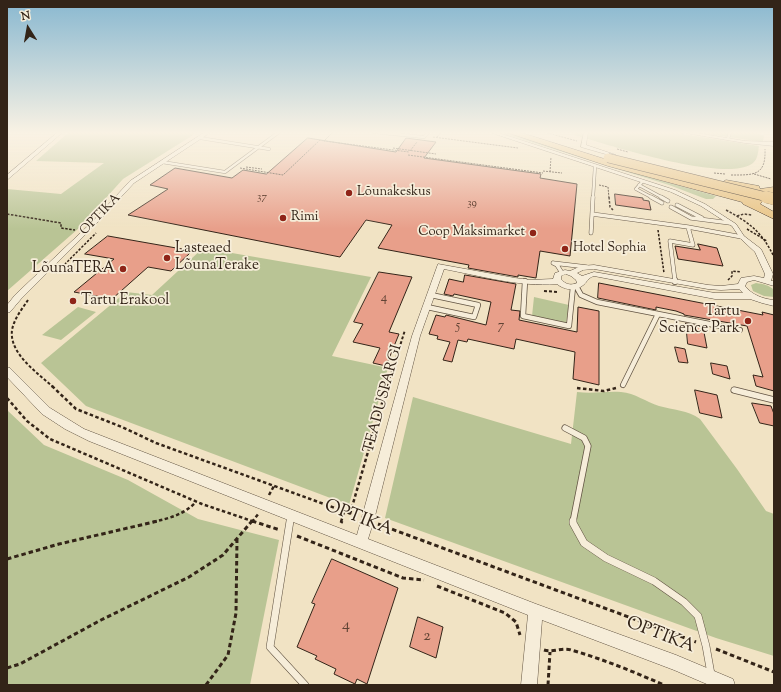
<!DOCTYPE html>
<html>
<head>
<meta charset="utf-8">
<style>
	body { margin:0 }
	#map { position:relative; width:781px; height:692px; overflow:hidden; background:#f1e3c4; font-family:"Sorts Mill Goudy",serif }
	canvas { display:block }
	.frame { position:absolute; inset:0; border:8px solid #332418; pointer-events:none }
	.north { position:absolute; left:8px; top:8px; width:40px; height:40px; -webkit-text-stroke:3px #f6edd9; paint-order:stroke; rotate:349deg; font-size:11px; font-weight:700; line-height:16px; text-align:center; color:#332418 }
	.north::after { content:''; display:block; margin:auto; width:14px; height:18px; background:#332418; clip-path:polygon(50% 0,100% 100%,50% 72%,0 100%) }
</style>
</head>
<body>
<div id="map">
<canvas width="781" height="692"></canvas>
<div class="frame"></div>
<div class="north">N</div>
</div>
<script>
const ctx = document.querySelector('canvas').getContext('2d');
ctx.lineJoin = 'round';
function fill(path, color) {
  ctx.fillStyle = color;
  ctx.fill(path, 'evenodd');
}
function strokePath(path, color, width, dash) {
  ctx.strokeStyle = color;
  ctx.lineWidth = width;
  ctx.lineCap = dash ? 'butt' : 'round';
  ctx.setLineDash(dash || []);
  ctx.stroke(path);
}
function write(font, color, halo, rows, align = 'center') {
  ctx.font = font + ' "Sorts Mill Goudy",serif';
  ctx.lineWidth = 3.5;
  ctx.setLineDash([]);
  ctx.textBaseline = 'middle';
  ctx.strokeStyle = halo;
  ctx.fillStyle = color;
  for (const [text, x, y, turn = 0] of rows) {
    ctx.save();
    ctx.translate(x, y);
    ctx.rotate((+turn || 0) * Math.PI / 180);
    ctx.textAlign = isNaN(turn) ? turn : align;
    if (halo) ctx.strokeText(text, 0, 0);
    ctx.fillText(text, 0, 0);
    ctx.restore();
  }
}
fill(new Path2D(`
	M69 132H198L123 179 79 228 7 291V189L61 194 104 163 36 161Z
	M498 132H506L602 164 716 196 713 199H706L669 185Z
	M575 132H682L683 134 759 146C758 152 758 159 753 163 727 184 606 144 574 135Z
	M693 132H752L764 135 763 142Z
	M203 248 371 277 332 356 388 368 349 505 86 406 41 363 126 292 152 295Z
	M756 283C763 284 769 285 774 290V297L764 296 753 291 751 285Z
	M534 297 569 305 566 323 532 316Z
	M78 307 96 312 61 340 42 335Z
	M577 392C593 394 606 391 621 392 635 393 646 402 659 406 673 410 688 410 700 419L737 469 766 511 774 514V656L716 638 385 518 413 397 571 444Z
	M7 410 44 445 128 480 198 519 279 540 250 685H7Z`), '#b9c495');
const building = new Path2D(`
	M308 138 396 152 406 138 436 142 424 158 541 174 540 178 577 184 570 256 540 251 536 278 518 275V277L468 268 469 265 378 248 392 225 366 220 340 257 128 215 168 189 150 185 175 168 232 178 243 170 266 174Z
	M615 194 643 198V200L649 201 651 210 616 205Z
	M108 236 182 249 180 251 190 253 171 271 148 267 112 299 74 292 114 259 85 254Z
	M698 244 717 248 723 266 678 259 675 246 700 250Z
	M379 272 412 277 389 332 399 334 386 366 373 363 380 348 353 342 363 324 354 322Z
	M465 275 516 284 511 310 520 311 519 320 577 332 578 307 599 311V385L573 379 575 352 516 339 514 349 468 339 467 342 458 340 452 362 443 360 450 342 437 339 438 336 429 334 436 315 445 317 446 315 486 325 491 302 454 294 453 296 444 294 449 279 463 282Z
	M599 283 763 315 762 312 774 315V391L756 386 753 375 763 377 747 326 684 315V314L676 311 656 307V310L598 298Z
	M686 323 703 327 707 348 688 344Z
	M675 347 685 349 688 363 679 362Z
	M711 363 727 366 730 379 713 374Z
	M695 390 717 395 722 418 700 413Z
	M752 403 771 406 774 414V426L760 423Z
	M332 559 398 588 367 684 357 679 355 684 334 674 336 669 315 659 317 656 297 647 315 604 312 603Z
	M418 617 443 627 436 658 410 647Z`);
fill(building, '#e89f8a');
strokePath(building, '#332418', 1);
const serviceFar4 = new Path2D(`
	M373 132 424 137 429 132
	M200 138 269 149
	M728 139 730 132
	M162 162 225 172 279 132
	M643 181 636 189 653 198
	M639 185 663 198
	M593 198 595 166`);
const serviceFar3 = new Path2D(`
	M651 197 662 203
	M661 197 668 201
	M677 205 702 218
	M671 207 691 218 730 223
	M592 214 688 227 742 237
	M591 233 593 197
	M553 263 587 267
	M553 263 557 265 562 273
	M675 281 670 241 693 245 688 227`);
const serviceFar2 = new Path2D(`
	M675 280V282
	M525 281 523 316 569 326 573 287
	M576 286 581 295 597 302 740 330
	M427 307 474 317 478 305 431 295
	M623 385 658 314`);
const serviceFar1 = new Path2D(`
	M734 390 774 400
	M565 428 584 438 588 446 573 522
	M290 522 291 516`);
const service = new Path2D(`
	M290 521 270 647 305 685
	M573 521V523L584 543 606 558 654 581 684 602 698 616 706 646 711 674`);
const minor = new Path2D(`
	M58 132H63L7 180V175Z
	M205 132H211L134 183 97 223 21 299 10 312 7 313V305L15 295 93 221 130 181Z
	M489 132H496L675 190 705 204 736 224 744 236 761 249 773 274 771 281H774V286L754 280 747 282 745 286C752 295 763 299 774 300V306L762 303 750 299H715L594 276C587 278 587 283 582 286 574 292 563 289 557 284 518 287 481 276 444 269L420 336 374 520 368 539 536 604 676 655 733 679 735 685H709L674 670 542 620 537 685H521L528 615 89 441 65 429 42 414 7 377V367L10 368 50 408 84 429 357 535 412 336 438 264 515 278 530 280 553 279 555 273 565 270 570 271 581 266 594 265 708 285 721 286 738 284 741 278 754 276 764 278 765 274 755 252 740 238 732 226 701 206 671 192ZM594 269 708 289 721 290 739 289 743 293H715L594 272 582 276 577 273 583 270ZM566 274 571 276 576 280 577 283C570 286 565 284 561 279V276Z
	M584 132H588L586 145 616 155V157L581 147Z
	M679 132H691L745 141 774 142V146L745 143Z`);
const trunk = new Path2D(`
	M506 132H519L614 162 750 197 755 191 726 186 721 183 726 180 759 186 760 189 774 187V193L762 195 760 197 762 202 760 204 774 212V219L743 204 742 202 608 166Z`);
strokePath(serviceFar4, '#625443', 3.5);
strokePath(serviceFar3, '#625443', 4.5);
strokePath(serviceFar2, '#625443', 6);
strokePath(serviceFar1, '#625443', 7);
strokePath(service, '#625443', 8);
strokePath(minor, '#625443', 1);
strokePath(trunk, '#332418', 1);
strokePath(new Path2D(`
	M333 132 324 141 409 152
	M544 132 577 141
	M433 137 518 148
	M437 137 441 132
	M393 148 436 154
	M617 149 628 152
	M410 151 417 142
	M408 155 543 173
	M246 167 262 169
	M240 168 283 175 320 140 324 141
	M543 171 562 173
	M550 172 551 157
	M714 173 725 174
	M754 174 771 179
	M731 175C754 175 766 176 765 149
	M599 185 608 187 609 198`), '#332418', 1, [2, 1]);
strokePath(new Path2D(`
	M609 197 610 207 613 210
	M726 210C750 223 762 232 774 257
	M7 214 61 223V228L75 230
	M737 216 744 214 752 215
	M747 229 767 241
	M658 230 664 273
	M56 273 96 233
	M728 280 732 276V271L741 272`), '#332418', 1.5, [2.5, 1.5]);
strokePath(new Path2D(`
	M544 291 558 292
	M28 300C22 309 14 319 12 330 9 354 38 373 53 387
	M387 387 405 330`), '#332418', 2, [3, 2]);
strokePath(new Path2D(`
	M52 386 76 409 122 427 156 443 357 516
	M577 388 604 391 616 388
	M7 398 27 421 50 439 202 504 255 522
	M269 495 274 486
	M350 514 387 386
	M153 522C170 518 183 515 196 502
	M252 522 259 513
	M341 522 344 512`), '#332418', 2.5, [3.5, 2.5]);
strokePath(new Path2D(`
	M252 521 280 530
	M341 523 342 521
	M378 524 696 642
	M297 536 403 578 424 580
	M7 559 59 544 158 521
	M437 586 505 613 516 622 520 635
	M716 649 774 672
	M544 650C553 653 562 647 571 650 603 659 634 672 664 685
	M7 668 20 664 101 620 189 577 223 555 252 521
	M206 685 228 655 236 613 237 539
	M548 685 550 652`), '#332418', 3, [4.5, 3]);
strokePath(serviceFar4, '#f6edd9', 2.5);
strokePath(serviceFar3, '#f6edd9', 3.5);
strokePath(serviceFar2, '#f6edd9', 4.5);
strokePath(serviceFar1, '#f6edd9', 5.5);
strokePath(service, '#f6edd9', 7);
fill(minor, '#f6edd9');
fill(trunk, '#e8c282');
const trunkBridgeFar1 = new Path2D(`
	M608 158 771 198`);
const trunkBridge = new Path2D(`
	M766 197 774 199`);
strokePath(trunkBridgeFar1, '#332418', 10, []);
strokePath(trunkBridge, '#332418', 12, []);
strokePath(trunkBridgeFar1, '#e8c282', 9);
strokePath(trunkBridge, '#e8c282', 12);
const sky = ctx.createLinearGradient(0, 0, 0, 229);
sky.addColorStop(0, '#89b8d0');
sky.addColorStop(0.58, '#f9f2e4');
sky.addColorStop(1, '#f9f2e400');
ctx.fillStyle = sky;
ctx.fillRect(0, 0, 781, 229);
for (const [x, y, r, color] of [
	[349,193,4,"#8f2418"],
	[283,218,4,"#8f2418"],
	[533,233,4,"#8f2418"],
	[565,249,4,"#8f2418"],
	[167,258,4,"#8f2418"],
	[123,269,4,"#8f2418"],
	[73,301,4,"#8f2418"],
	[748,321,4,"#8f2418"]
]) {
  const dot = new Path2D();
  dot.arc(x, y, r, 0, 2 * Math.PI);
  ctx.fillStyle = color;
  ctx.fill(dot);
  strokePath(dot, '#f6edd9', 1.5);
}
write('11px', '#604334', null, [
	["37",262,198],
	["39",472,204]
]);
write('13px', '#332418', '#f6edd9', [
	["Lõunakeskus",357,193],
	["Rimi",291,218],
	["Coop Maksimarket",525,233,"right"],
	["Hotel Sophia",573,249]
], 'left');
write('13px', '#332418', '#f6edd9', [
	["OPTIKA",101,215,-46]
]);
write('13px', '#604334', null, [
	["4",384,299],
	["5",458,327],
	["7",501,327]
]);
write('15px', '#332418', '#f6edd9', [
	["Lasteaed",175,249],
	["LõunaTerake",175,266],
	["LõunaTERA",115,269,"right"],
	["Tartu Erakool",81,301],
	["Tartu",740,312,"right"],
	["Science Park",740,329,"right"]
], 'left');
write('15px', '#332418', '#f6edd9', [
	["TEADUSPARGI",384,399,-75]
]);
write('16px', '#604334', null, [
	["4",346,626],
	["2",427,637]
]);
write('18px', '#332418', '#f6edd9', [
	["OPTIKA",358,519,21],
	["OPTIKA",660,636,21]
]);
</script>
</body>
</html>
